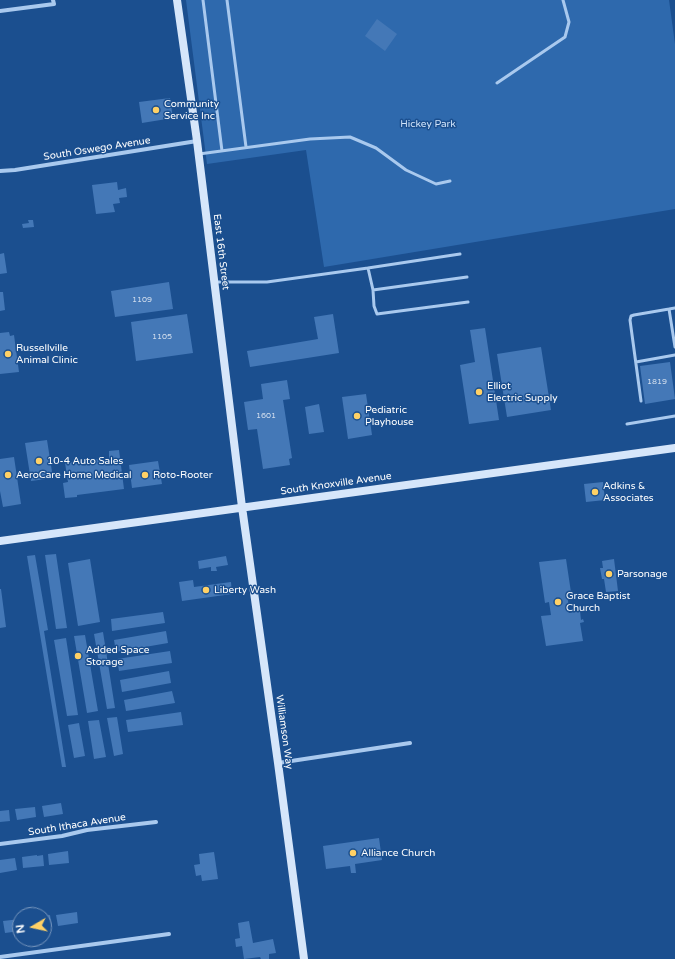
<!DOCTYPE html>
<html>
<head>
<meta charset="utf-8">
<style>
	body { margin:0 }
	#map { position:relative; width:675px; height:959px; overflow:hidden; background:#1b4f8f; font-family:"Varela Round",sans-serif }
	canvas { display:block }
	.north { position:absolute; left:12px; top:907px; width:40px; height:40px; box-sizing:border-box; background:#1b4f8f; border:1px solid #7695bc; border-radius:50%; rotate:261deg; font-size:11px; font-weight:700; line-height:16px; text-align:center; color:#fff }
	.north::after { content:''; display:block; margin:auto; width:14px; height:18px; background:#ffd166; clip-path:polygon(50% 0,100% 100%,50% 72%,0 100%) }
</style>
</head>
<body>
<div id="map">
<canvas width="675" height="959"></canvas>
<div class="north">N</div>
</div>
<script>
const ctx = document.querySelector('canvas').getContext('2d');
ctx.lineJoin = 'round';
function fill(path, color) {
  ctx.fillStyle = color;
  ctx.fill(path, 'evenodd');
}
function strokePath(path, color, width, dash) {
  ctx.strokeStyle = color;
  ctx.lineWidth = width;
  ctx.lineCap = dash ? 'butt' : 'round';
  ctx.setLineDash(dash || []);
  ctx.stroke(path);
}
function write(font, color, halo, rows, align = 'center') {
  ctx.font = font + ' "Varela Round",sans-serif';
  ctx.lineWidth = 3;
  ctx.setLineDash([]);
  ctx.textBaseline = 'middle';
  ctx.strokeStyle = halo;
  ctx.fillStyle = color;
  for (const [text, x, y, turn = 0] of rows) {
    ctx.save();
    ctx.translate(x, y);
    ctx.rotate((+turn || 0) * Math.PI / 180);
    ctx.textAlign = isNaN(turn) ? turn : align;
    if (halo) ctx.strokeText(text, 0, 0);
    ctx.fillText(text, 0, 0);
    ctx.restore();
  }
}
fill(new Path2D(`
	M186 0H669L675 44V209L324 267 306 150 207 164Z`), '#2e69ad');
fill(new Path2D(`
	M377 19 397 34 385 51 365 36Z
	M170 98 173 118 142 123 139 102Z
	M117 182 118 190 126 188 127 197 119 198 120 203 113 204 115 212 96 214 92 185Z
	M28 220H33L34 227 23 228 22 224 29 223Z
	M4 253 7 273 0 274V254Z
	M169 282 173 309 115 317 111 291Z
	M0 292H3L5 310 0 311Z
	M187 314 193 353 136 361 131 322Z
	M333 314 339 353 250 367 247 351 318 339 314 317Z
	M485 328 499 420 469 424 460 365 475 362 470 330Z
	M9 332 10 336 14 335 19 372 0 374V333Z
	M541 347 551 410 507 417 497 354Z
	M670 362 675 399 645 404 640 366Z
	M287 380 290 399 283 400 292 458 289 459 290 465 263 469 257 429 248 430 244 402 263 399 261 384Z
	M366 394 372 435 348 439 342 397Z
	M319 404 324 432 309 434 305 407Z
	M47 440 53 478 31 481 25 443Z
	M119 450 124 489 77 495V497L65 498 63 483 68 482 65 463 109 458V451Z
	M14 457 21 504 3 507 0 491V459Z
	M158 461 162 484 132 488 129 465Z
	M603 482 605 500 586 502 584 484Z
	M56 554 67 628 56 629 45 555Z
	M35 555 48 630 44 631 66 767H62L27 556Z
	M226 556 228 565 216 567 217 571H211V567L199 569 198 561Z
	M90 559 100 622 78 626 68 563Z
	M566 559 572 599 568 600 569 613 580 611 581 620 583 619 584 622 580 623 583 641 546 646 541 616 551 615 549 602 545 603 539 562Z
	M614 559 618 591 606 592 604 579H602L600 568H603L602 561Z
	M193 580 194 587 231 582 232 594 182 601 179 582Z
	M0 589H1L6 627 0 628Z
	M163 612 165 623 112 631 111 619Z
	M166 631 168 643 116 652 114 640Z
	M103 632 115 708 107 709 94 634Z
	M85 635 98 711 87 713 74 636Z
	M66 638 78 715 67 716 54 640Z
	M170 651 172 663 119 671 117 659Z
	M169 671 171 683 122 692 120 680Z
	M172 691 175 703 126 711 124 700Z
	M181 712 183 725 128 732 126 720Z
	M117 717 123 754 114 756 107 718Z
	M99 720 106 757 94 759 88 721Z
	M79 723 85 756 74 758 68 725Z
	M61 803 63 814 44 817 42 806Z
	M35 807 36 817 17 820 15 809Z
	M9 810 10 821 0 822V811Z
	M379 838 382 860 355 864 356 873H351L350 866 326 869 323 846Z
	M68 851 69 863 49 865 48 854Z
	M214 852 218 879 202 881 201 875 196 876 194 865 200 864 199 854Z
	M37 855V856L43 855 44 866 23 868 22 857Z
	M15 858 17 870 0 873V860Z
	M77 912 78 923 58 926 56 915Z
	M50 915 52 927 44 928V916Z
	M20 919V931L5 933 3 921Z
	M249 921 253 943 273 939 276 953 269 954V959H261L260 957 244 959 242 946 236 947 235 939 240 938 238 923Z`), '#4478b7');
strokePath(new Path2D(`
	M203 0 222 151
	M227 0 246 147
	M497 83 565 37 569 22 563 0
	M199 154 310 139 350 137 376 148 406 170 436 184 450 181
	M368 268 373 290 374 306 377 314 468 302
	M216 282H267L368 268 460 254
	M373 290 467 277
	M669 309 675 347
	M636 362 675 355
	M641 401 630 320 631 316 634 315 675 308
	M627 424 675 416`), '#a9c9ee', 3);
strokePath(new Path2D(`
	M0 11 54 4 53 0
	M0 171 15 170 197 141
	M278 763 410 743
	M0 844 62 836 87 830 156 822
	M0 957 169 934`), '#a9c9ee', 4);
strokePath(new Path2D(`
	M177 0 197 141 242 507 278 763 304 959
	M0 541 675 448`), '#d6e6fa', 8);
for (const [x, y, r, color] of [
	[156,110,4,"#ffd166"],
	[8,354,4,"#ffd166"],
	[479,392,4,"#ffd166"],
	[357,416,4,"#ffd166"],
	[39,461,4,"#ffd166"],
	[8,475,4,"#ffd166"],
	[145,475,4,"#ffd166"],
	[595,492,4,"#ffd166"],
	[609,574,4,"#ffd166"],
	[206,590,4,"#ffd166"],
	[558,602,4,"#ffd166"],
	[78,656,4,"#ffd166"],
	[353,853,4,"#ffd166"]
]) {
  const dot = new Path2D();
  dot.arc(x, y, r, 0, 2 * Math.PI);
  ctx.fillStyle = color;
  ctx.fill(dot);
  strokePath(dot, '#1b4f8f', 1.5);
}
write('8px', '#d0dded', null, [
	["1109",142,300],
	["1105",162,337],
	["1819",657,382],
	["1601",266,416]
]);
write('10px', '#fff', '#1b4f8f', [
	["Community",164,104],
	["Service Inc",164,116],
	["Russellville",16,348],
	["Animal Clinic",16,360],
	["Elliot",487,386],
	["Electric Supply",487,398],
	["Pediatric",365,410],
	["Playhouse",365,422],
	["10-4 Auto Sales",47,461],
	["AeroCare Home Medical",16,475],
	["Roto-Rooter",153,475],
	["Adkins &",603,486],
	["Associates",603,498],
	["Parsonage",617,574],
	["Liberty Wash",214,590],
	["Grace Baptist",566,596],
	["Church",566,608],
	["Added Space",86,650],
	["Storage",86,662],
	["Alliance Church",361,853]
], 'left');
write('10px', '#cfe3fa', '#1b4f8f', [
	["Hickey Park",428,124]
]);
write('10px', '#fff', '#1b4f8f', [
	["South Oswego Avenue",97,149,-9],
	["East 16th Street",221,252,83],
	["South Knoxville Avenue",336,484,-8],
	["Williamson Way",284,732,82],
	["South Ithaca Avenue",77,825,-9]
]);
</script>
</body>
</html>
